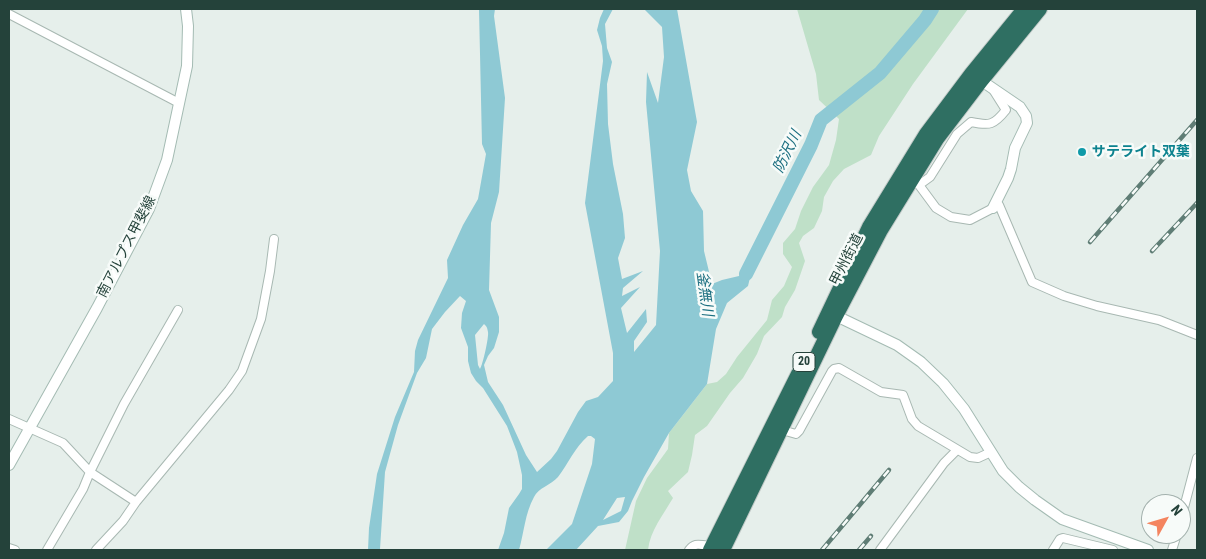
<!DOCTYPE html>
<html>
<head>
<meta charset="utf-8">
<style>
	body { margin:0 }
	#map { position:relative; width:1206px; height:559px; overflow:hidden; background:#e6efeb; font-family:"Roboto Condensed",sans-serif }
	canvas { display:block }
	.frame { position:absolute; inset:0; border:10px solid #24423a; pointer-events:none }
	.north { position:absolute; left:1141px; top:494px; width:50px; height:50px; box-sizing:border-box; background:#f7fbf9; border:1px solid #a3b1ad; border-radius:50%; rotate:51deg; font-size:14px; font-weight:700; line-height:20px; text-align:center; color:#24423a }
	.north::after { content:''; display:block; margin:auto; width:18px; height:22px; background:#f4845f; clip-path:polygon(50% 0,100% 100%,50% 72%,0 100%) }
</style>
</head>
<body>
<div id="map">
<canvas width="1206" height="559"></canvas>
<div class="frame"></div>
<div class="north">N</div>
</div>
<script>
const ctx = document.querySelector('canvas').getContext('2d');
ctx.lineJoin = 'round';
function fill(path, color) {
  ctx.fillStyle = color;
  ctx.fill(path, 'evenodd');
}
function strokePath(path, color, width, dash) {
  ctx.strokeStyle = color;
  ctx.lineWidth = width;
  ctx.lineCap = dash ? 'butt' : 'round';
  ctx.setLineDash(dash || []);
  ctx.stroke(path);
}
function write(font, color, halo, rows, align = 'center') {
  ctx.font = font + ' "Roboto Condensed","Noto Sans JP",sans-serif';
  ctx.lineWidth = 5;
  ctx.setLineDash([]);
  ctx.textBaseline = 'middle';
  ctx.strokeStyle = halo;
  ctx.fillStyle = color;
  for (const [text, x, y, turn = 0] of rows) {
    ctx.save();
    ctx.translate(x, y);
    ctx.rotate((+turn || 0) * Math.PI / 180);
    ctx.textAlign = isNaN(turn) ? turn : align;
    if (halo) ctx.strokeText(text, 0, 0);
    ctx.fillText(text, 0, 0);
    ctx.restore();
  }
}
fill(new Path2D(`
	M797 9H968L913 84 879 136 871 155 844 169 833 181 824 197 822 211 814 228 803 236 799 243 805 261 795 290 785 307 782 317 764 336 757 354 743 378 730 393 707 426 695 435 692 455 688 472 668 491 673 498C663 515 650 531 648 550H625L636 501 647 478 668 449 669 433 707 384 717 382 726 374 737 357 767 320 772 300 784 286 792 267 783 254V243L795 229 801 211 813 187 829 165 836 140 839 119 819 100 816 74Z`), '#bfe0c8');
fill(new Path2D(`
	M479 9H495L494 16 505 98 499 192 491 223 489 290 499 317V332L494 348 488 356 484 365 488 382 503 405 526 455 537 472 551 459 557 451 578 412 586 401 598 397 613 381V353L585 203 603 61 602 46 597 30 600 18 604 9H613L605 24 607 48 612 62 607 84 608 124 613 164 623 214 625 238 618 258 622 279 643 271 623 288 622 296 640 287 621 308 627 333 646 309 647 322 634 341V352L656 325 660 251 646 102 647 72 658 103 664 57 662 27 644 9H677L697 122 687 170 691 191 703 211 704 251 712 284 722 280 739 276 755 257 748 286 727 303 716 329 707 384 669 433 644 477 632 501 628 511 619 522 598 526 576 550H546L572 524 592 464 595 439 591 436H588C575 447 568 464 558 477 551 485 538 488 534 497 525 513 524 533 519 550H498L504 533 509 508 519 494 522 489V475L517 452 507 426 483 388 476 381 471 373 468 361V347L461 328 462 313 466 301 460 296 445 312 432 329 426 358 417 373 398 425 385 472 380 549V550H368L369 528 377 474 395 417 414 372 415 351 418 340 448 278 447 260 463 225 478 199 486 154 482 144ZM484 324C487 327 487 327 488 332 489 337 483 364 480 369L478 365 475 335ZM625 497 621 511 603 520 617 498Z`), '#8ec9d4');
strokePath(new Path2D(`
	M746 274 811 145 821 120 880 73 925 20 932 9`), '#8ec9d4', 14);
const street = new Path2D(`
	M9 14 179 103
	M911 180 919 185 936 208 951 217 970 220 999 205 1032 282 1064 296 1097 306 1159 320 1197 335
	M919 185 930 177 957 134 971 122C990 126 994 125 1006 110L994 91
	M9 419 63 443 90 472 136 502
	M782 430 796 434 799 431 832 371 834 369 839 368 881 392 903 395 912 419 918 426 970 457 978 458 991 452
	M1181 519 1197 458
	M9 548 15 550
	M47 550 83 489 90 472 124 404 178 310
	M96 550 123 521 136 502 229 390 242 371 261 319 270 271 274 239
	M689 550C697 539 704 549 713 544
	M880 550 944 463 957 450
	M1053 550 1060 539 1063 538 1113 550
	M1172 550 1177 534`);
const secondary = new Path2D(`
	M976 77 1020 107 1026 116 1027 123 1015 148 1011 169 1008 178 993 208
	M830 313 897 345 921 362 943 383 964 409 1003 471 1019 487 1035 500 1062 519 1148 550
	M9 465 97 308 149 209 167 160 187 66 188 26 186 9`);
const highway = new Path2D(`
	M819 332 869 227 926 134 971 74 1024 9
	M710 550 798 374
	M723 550 836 316 881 230 937 139 982 80 1040 9`);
strokePath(street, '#a8b8b2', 10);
strokePath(secondary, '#a4bbb3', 12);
strokePath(highway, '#c2cac8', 16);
strokePath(street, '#fff', 8);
strokePath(secondary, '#fff', 10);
strokePath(highway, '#2f6f62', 14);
const rail = new Path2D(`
	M1090 242 1197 120
	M1152 251 1197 203
	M822 550 889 470
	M859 550 871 536`);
strokePath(rail, '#5f7d75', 4.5);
strokePath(rail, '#f7fbf9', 2.5, [8]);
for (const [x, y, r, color] of [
	[1082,152,5,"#0f9aa8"]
]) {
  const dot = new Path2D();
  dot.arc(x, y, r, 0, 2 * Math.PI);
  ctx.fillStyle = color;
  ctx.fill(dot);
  strokePath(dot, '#f7fbf9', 2);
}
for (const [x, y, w] of [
	[804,362,22]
]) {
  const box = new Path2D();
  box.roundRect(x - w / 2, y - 9.5, w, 19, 4);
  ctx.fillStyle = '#f7fbf9';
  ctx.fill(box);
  strokePath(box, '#24423a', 1);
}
write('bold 12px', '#24423a', null, [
	["20",804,362]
]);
write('bold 14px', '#0d838f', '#f7fbf9', [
	["サテライト双葉",1092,152]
], 'left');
write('14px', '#24423a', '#f7fbf9', [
	["南アルプス甲斐線",127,247,-63],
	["甲州街道",847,260,-63]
]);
write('italic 15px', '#1c6f80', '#f7fbf9', [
	["防沢川",788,152,-64],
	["釜無川",704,294,82]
]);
</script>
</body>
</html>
